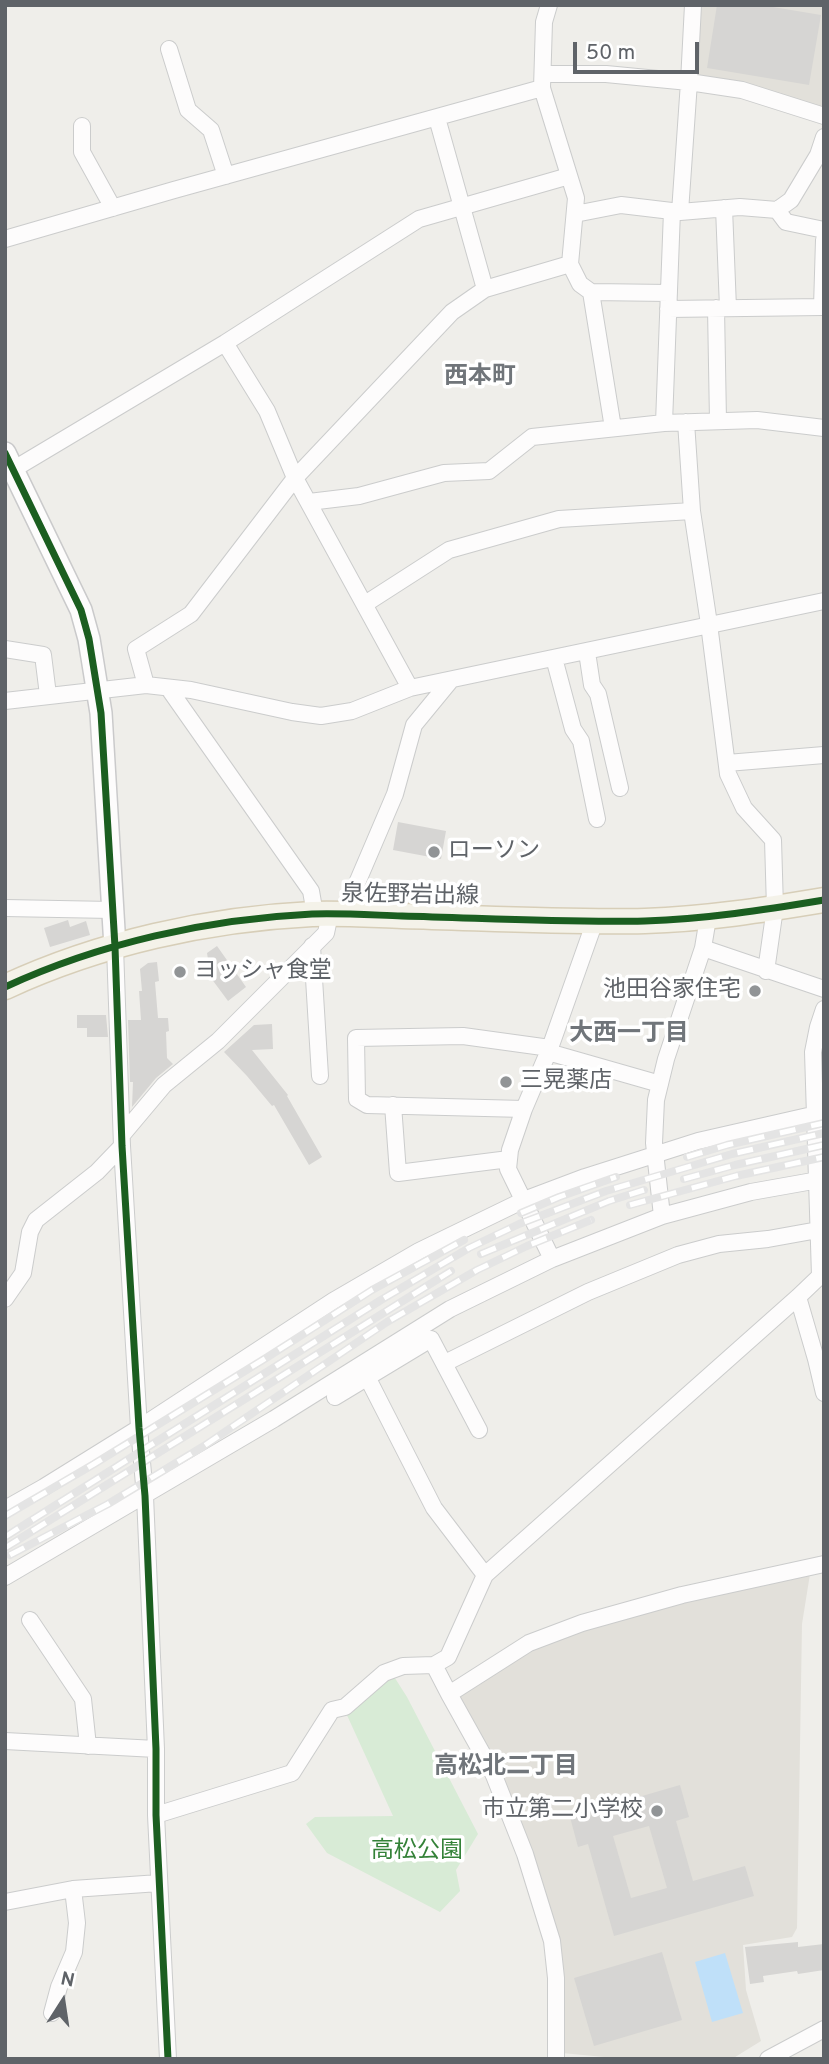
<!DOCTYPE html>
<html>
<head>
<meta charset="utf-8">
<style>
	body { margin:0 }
	#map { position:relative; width:829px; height:2064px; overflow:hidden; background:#efeeea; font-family:Overpass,sans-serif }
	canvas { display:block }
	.frame { position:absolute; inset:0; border:7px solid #5f6368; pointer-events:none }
	.north { position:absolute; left:28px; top:1966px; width:70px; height:70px; -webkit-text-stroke:5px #fff; paint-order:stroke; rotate:12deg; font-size:19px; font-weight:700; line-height:28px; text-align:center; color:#5f6368 }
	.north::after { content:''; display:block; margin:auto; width:24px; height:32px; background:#5f6368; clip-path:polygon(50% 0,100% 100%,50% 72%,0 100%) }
	.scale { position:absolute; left:573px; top:42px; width:126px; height:32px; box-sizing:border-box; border:4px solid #5f6368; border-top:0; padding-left:9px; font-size:21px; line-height:24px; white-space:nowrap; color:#5f6368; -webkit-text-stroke:5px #fff; paint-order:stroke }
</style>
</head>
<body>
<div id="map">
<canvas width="829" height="2064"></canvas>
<div class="frame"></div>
<div class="north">N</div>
<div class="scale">50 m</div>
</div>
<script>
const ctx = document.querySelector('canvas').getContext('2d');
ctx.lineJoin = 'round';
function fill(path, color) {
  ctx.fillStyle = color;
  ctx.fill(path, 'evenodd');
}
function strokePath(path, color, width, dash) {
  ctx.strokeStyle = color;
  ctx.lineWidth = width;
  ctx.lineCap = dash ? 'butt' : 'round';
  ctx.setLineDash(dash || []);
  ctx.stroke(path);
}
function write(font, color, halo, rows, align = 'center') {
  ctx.font = font + ' Overpass,"Noto Sans JP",sans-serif';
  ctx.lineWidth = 7;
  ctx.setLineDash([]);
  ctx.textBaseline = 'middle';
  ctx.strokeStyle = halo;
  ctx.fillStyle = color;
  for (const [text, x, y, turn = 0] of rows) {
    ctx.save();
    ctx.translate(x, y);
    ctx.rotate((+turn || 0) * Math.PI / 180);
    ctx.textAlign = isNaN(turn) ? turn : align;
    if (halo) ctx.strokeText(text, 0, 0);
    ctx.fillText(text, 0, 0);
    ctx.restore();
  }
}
fill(new Path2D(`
	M698 5H824V109L700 76 694 69Z
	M810 1574 802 1624 797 1928 792 1937 743 1945 746 1990 761 2041 732 2059H625L562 2053 558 1943 459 1705 461 1695 534 1649 586 1628 683 1600Z`), '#e2e0da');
fill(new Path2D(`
	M393 1675 407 1697 478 1834 456 1870 460 1891 440 1912 327 1853 306 1824 315 1817 393 1816 346 1713Z`), '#d8ebd6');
fill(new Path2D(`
	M725 1953 743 2013 712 2022 695 1962Z`), '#bfe0f9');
fill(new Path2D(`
	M717 5H761L821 15 809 85 707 68Z
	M398 822 446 831 441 859 393 850Z
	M68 920 70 927 86 921 90 935 50 947 44 928Z
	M217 946 246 987 228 1001 211 978 207 953Z
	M157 962 159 981 155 982 158 1018H168L169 1031 166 1032 167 1058 173 1064 156 1078 132 1107 133 1082H130L128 1020H141L139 991H142L140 969 148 963Z
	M77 1015H106L108 1037H87V1028H77Z
	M272 1024 273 1049 252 1050 288 1095 287 1096 322 1157 309 1165 274 1105 272 1106 247 1076 224 1052 254 1025Z
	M680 1785 689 1817 676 1821 693 1881 745 1866 754 1896 614 1936 588 1844 578 1847 570 1817ZM649 1826 667 1888 631 1898 613 1836Z
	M798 1942V1947L824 1944V1970L798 1974 797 1971 763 1976 764 1982 750 1984 745 1947Z
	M662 1952 682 2020 594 2046 574 1978Z`), '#d6d5d3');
const street = new Path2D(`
	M693 5 689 82 742 90 824 116
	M169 49 188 110 211 130 226 176
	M543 74H606L689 82 680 212
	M437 118 485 289
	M82 126V152L113 208
	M724 208 728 308
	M777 210 791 200 818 155 824 137
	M575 214 621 205 680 212 740 207 777 210 786 222 824 230
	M5 239 174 190 542 88
	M570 264 580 284 591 292 613 428
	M591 292 669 293
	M716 308 718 421
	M668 309 822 307 824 240
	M225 343 267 411 295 478 410 688
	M686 422 692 511 709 624 728 774 744 808 773 840 775 908 766 971
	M664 423 672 211
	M14 469 225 343 419 219 569 176
	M309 502 359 496 444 473 489 471 532 437 664 423 757 420 824 428
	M365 604 449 550 559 519 692 511
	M5 649 43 655 48 695
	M587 652 592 685 598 694 620 788
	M554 658 573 729 581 741 597 819
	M146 685 136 649 191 614 295 478 452 312 485 289 570 264 576 198 542 88 544 22 549 5
	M169 689 311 891 315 914
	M5 701 146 685 191 690 292 712 321 716 352 711 410 688 824 601
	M727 763 824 755
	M5 908 112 910
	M341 914 351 897 395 794 414 725 451 680
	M708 918 703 948 824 989
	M312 946 320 1076
	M115 947 122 1146 139 1428 145 1496 156 1749V1815L168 2059
	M548 1052 660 1084
	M393 1105 398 1173 509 1159
	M524 1109 367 1105 357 1099 356 1038 463 1036 550 1048
	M122 1135 164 1085 218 1041 326 933 330 914
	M662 1216 654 1143 656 1100 666 1059 703 948
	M552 1259 508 1169 510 1150 524 1109 550 1048 595 921
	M798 1297 816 1359 824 1393
	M5 1299 23 1273 30 1232 36 1220 97 1172 122 1146
	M445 1363 588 1292 678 1255 719 1244 768 1239 818 1230
	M361 1365 434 1508 485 1575
	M335 1397 431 1339 479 1430
	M5 1509 44 1487 139 1428 333 1301 419 1251 524 1200 585 1177 698 1141 821 1113
	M5 1577 274 1419 450 1309 552 1259 662 1216 751 1192 824 1179
	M30 1620 83 1699 88 1746
	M434 1665 449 1694 529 1643 582 1623 682 1595 824 1564
	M449 1694 493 1773 525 1854 552 1941 556 1978V2059
	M5 1741 156 1749
	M156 1815 292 1773 332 1710 345 1707 384 1673 403 1666 434 1665 448 1657 485 1575 798 1297 820 1276 813 1052 818 1027 824 1009
	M5 1902 73 1889 159 1883
	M52 2013 59 1987 74 1952 77 1923 73 1889
	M768 2059 824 2029`);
const secondary = new Path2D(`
	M5 453 81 610 89 639 101 713 115 947`);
const primary = new Path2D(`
	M5 987C100 943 208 919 312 914 342 913 372 915 402 916 483 918 565 923 645 921 706 919 764 910 824 900`);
strokePath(street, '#cbcccc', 18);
strokePath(secondary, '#cacacb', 24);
strokePath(primary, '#d7ceb8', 27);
strokePath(street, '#fdfcfc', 16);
strokePath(secondary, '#fdfcfc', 21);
strokePath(primary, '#f4f2e9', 24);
const rail = new Path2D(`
	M687 1157 727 1145 824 1123
	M684 1179 735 1165 824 1145
	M630 1205 736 1176 824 1157
	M521 1213 559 1197 616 1177
	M481 1254 609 1201 644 1190
	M5 1516 94 1464 266 1358 372 1290 464 1240
	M5 1537 381 1300 469 1248 519 1224 606 1191 732 1154 824 1133
	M5 1548 451 1271
	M10 1555 108 1504 204 1446 387 1322 477 1270 527 1246 591 1220`);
strokePath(rail, '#e4e4e4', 8);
strokePath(rail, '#fff', 5, [16]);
strokePath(new Path2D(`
	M5 453 81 610 89 639 101 713 115 947 122 1146 139 1428 145 1496 156 1749V1815L168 2059
	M5 987C100 943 208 919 312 914 342 913 372 915 402 916 483 918 565 923 645 921 706 919 764 910 824 900`), '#1b5e20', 7);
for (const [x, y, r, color] of [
	[434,852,7,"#919496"],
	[180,972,7,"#919496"],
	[755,991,7,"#919496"],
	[506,1082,7,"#919496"],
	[657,1811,7,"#919496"]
]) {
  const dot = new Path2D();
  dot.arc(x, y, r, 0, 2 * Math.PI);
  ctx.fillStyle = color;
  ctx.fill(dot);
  strokePath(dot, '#fff', 2.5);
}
write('23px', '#5f6368', '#fff', [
	["ローソン",448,852],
	["ヨッシャ食堂",194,972],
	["池田谷家住宅",741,991,"right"],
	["三晃薬店",520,1082],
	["市立第二小学校",643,1811,"right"]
], 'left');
write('23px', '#5f6368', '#fff', [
	["泉佐野岩出線",410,897,1]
]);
write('23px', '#348238', '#fff', [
	["高松公園",417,1852]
]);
write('bold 24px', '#70757a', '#fff', [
	["西本町",480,378],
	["大西一丁目",629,1035],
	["高松北二丁目",506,1768]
]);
</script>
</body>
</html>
